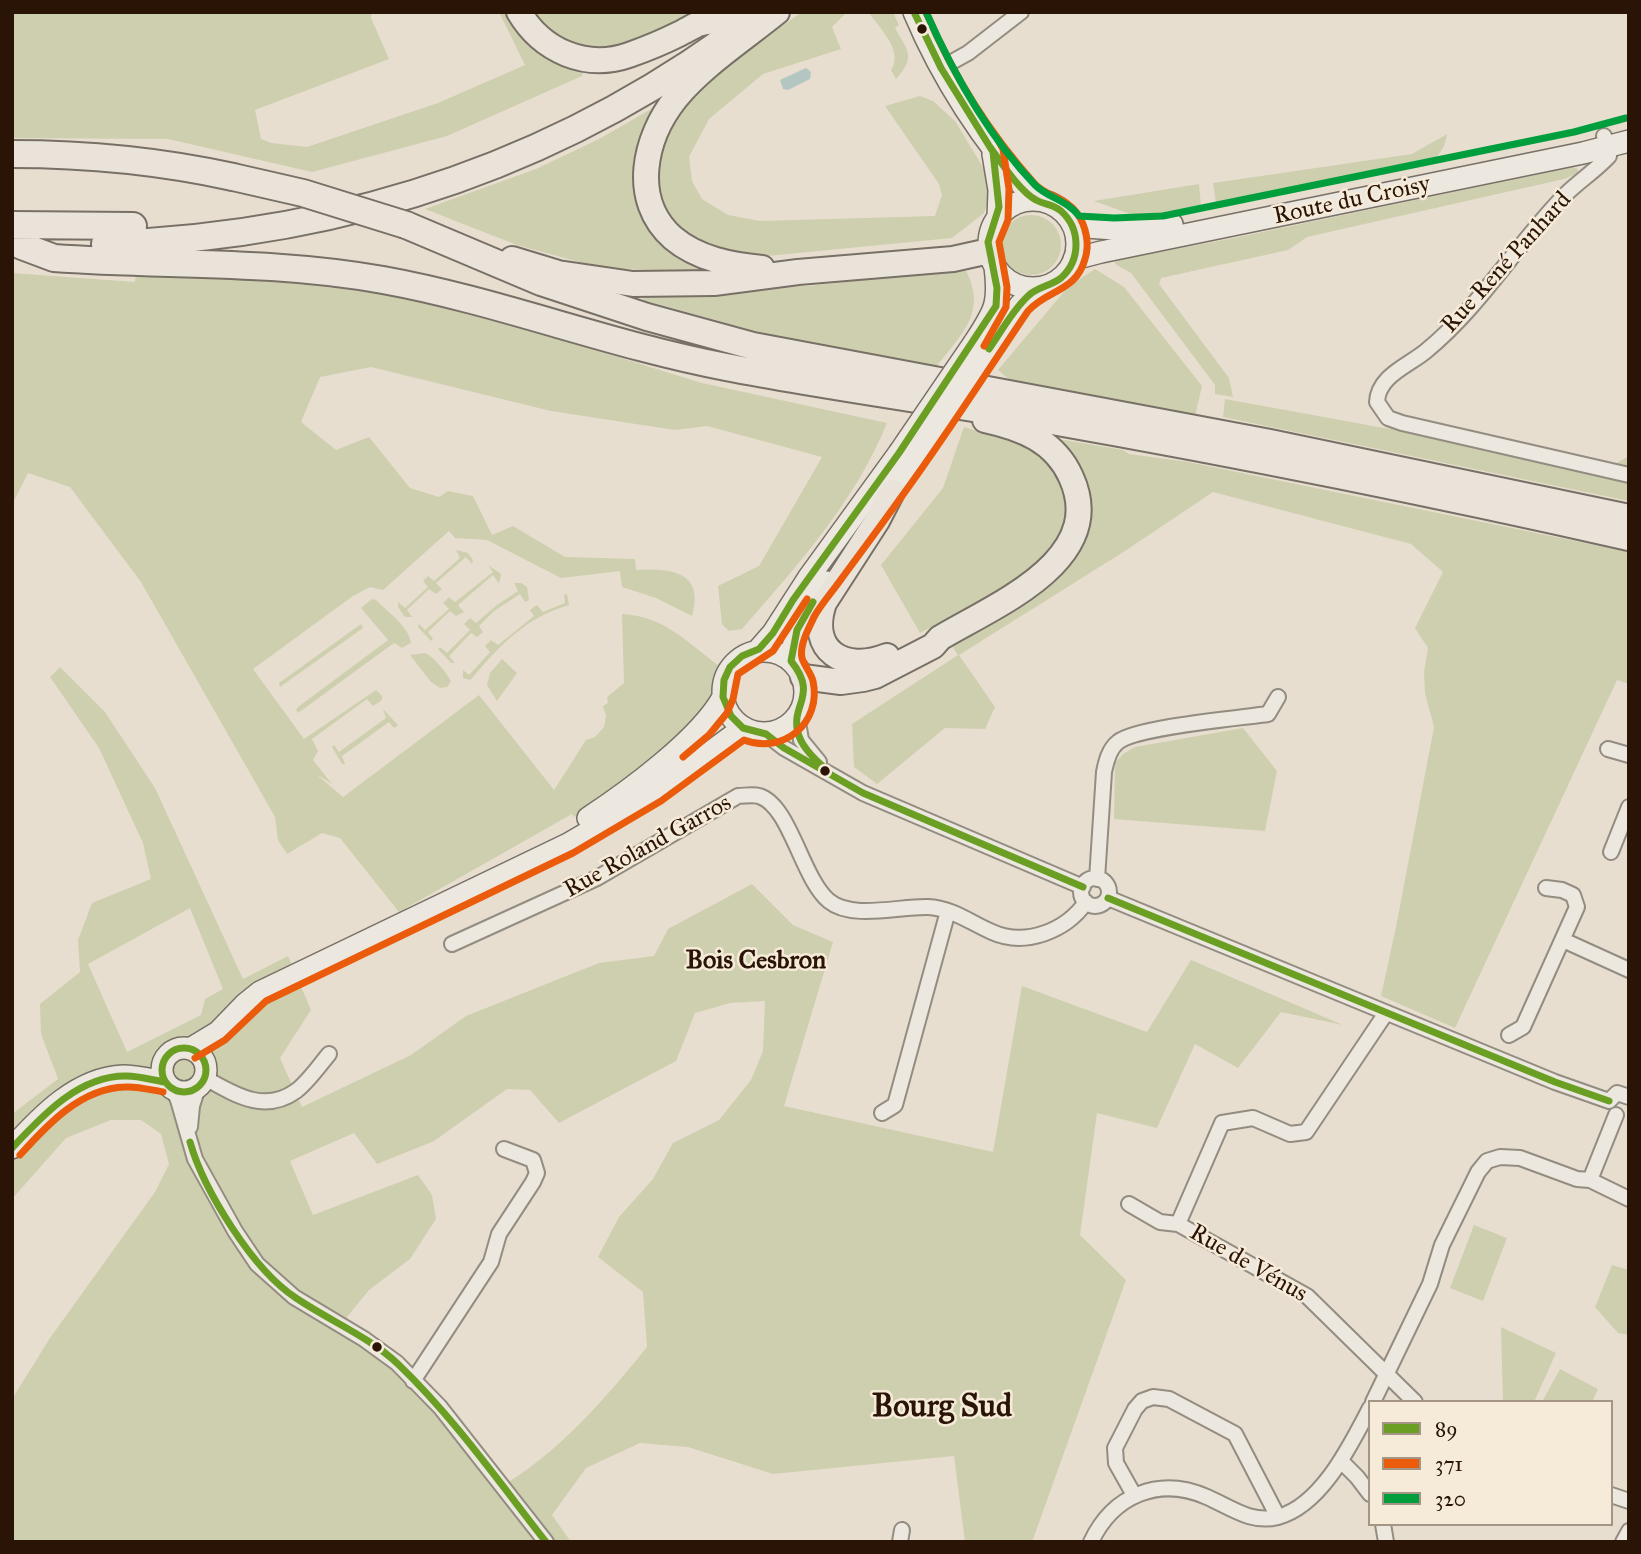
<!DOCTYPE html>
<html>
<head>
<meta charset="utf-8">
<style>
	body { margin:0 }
	#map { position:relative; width:1641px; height:1554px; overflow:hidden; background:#e7decf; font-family:"IM FELL Great Primer",serif }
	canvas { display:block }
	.frame { position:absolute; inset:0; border:14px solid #291405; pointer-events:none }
	.legend { position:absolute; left:1368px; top:1400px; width:245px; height:126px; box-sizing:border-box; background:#f6ebd9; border:2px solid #a49584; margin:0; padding:9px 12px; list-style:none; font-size:21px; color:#291405 }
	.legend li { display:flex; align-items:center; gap:14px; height:35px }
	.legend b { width:35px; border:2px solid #a49584 }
</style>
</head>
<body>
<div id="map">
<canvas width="1641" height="1554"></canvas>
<div class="frame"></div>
<ul class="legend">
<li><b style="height:9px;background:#6a9f24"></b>89</li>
<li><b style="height:9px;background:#ea5b0c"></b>371</li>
<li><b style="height:9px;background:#009e3d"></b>320</li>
</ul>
</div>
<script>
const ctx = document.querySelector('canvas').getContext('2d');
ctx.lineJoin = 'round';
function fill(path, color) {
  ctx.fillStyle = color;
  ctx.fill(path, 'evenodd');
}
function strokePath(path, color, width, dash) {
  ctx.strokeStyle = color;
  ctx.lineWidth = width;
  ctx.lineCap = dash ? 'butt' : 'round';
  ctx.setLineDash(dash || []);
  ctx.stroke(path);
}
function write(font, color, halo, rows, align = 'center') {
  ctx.font = font + ' "IM FELL Great Primer",serif';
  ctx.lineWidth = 5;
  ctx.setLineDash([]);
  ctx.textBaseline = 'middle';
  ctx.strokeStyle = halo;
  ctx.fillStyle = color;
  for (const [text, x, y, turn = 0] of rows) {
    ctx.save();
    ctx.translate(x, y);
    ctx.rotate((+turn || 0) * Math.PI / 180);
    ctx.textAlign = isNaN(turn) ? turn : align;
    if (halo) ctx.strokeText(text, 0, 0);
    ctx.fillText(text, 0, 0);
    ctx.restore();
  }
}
fill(new Path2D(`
	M12 12H372L371 18 389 59 255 110 261 139 271 143 307 147 438 103 525 65 499 12H692L624 49 588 52 582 76 447 136 312 172 168 139 12 138Z
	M802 12H847L832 27 841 49 763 74 709 119 689 157 692 181 702 199 728 215 760 221 935 216 942 195 939 184 885 106 920 96 933 101 955 121 986 172 990 197 984 213 952 238 757 257 715 249 679 232 663 202 654 163 683 103 717 72Z
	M868 12H893L899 25 895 28C908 51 916 57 896 79L891 70C904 51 879 27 868 12Z
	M660 104C626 146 621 203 663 242 675 253 697 260 712 268L713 273 601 268 517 245 425 209 536 169 599 139Z
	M1447 134C1445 147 1441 154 1431 161L1216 203 1213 183 1412 154Z
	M1573 167 1578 169V173L1564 179 1307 237 1288 250 1161 278 1159 284 1229 378 1233 397 1215 394V385L1131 273 1115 264V260L1229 239Z
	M1199 184 1201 207 1144 219 1094 201Z
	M1001 245a30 30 0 1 1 60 0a30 30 0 1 1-60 0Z
	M965 269C989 313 960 335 934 370L763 333 643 300 646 290 808 286Z
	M1095 269 1124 287 1202 386 1195 416 1023 391 998 370 1068 287Z
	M136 270 242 278 398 295 569 342 702 383 887 423C855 502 797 566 742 629L729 631 722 624 718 586 759 566 822 457 707 426 675 430 551 411 371 367 320 377 301 422 336 450 369 437 410 488 439 497 448 491 473 496 492 535 513 526 565 557 635 559 636 570C670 568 705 571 692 616L656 598 622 587 620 571 561 578 487 540 455 538 449 531 383 590 370 587 353 596 253 669 304 739 376 690 382 696V700L373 706 367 699 312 739 318 751 313 760 332 784 316 774 343 797 479 695 554 790 586 740 595 737 604 727 606 716 603 706 608 703 607 697 624 683 622 614C666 616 688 644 721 667 716 680 717 697 709 708L615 791 574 817 572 814 399 912 340 838 322 833 287 854 278 840 275 817 141 582 70 487 28 473 12 505V273L135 282Z
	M1225 399 1384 428 1408 430 1599 473 1629 456V501L1223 417Z
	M964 427 1009 441 1058 439 1123 450 1129 454 1188 462 1629 552V684L1617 680 1455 1028 1381 996 1396 927 1434 727 1425 693 1424 672 1428 648 1415 628 1443 572 1411 544 1213 492 1125 551 959 655 995 707 985 729 945 728 877 784 854 767 852 724 958 655 937 624 920 633 881 565 943 488Z
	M456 550 468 553 473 560 472 564 466 557 436 583 442 589 436 594 429 589 407 610 412 617H405L398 607V602L405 608 428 587 423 581 428 576 434 581 460 558Z
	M488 565 501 574 499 584 493 575 458 605 464 612 456 616 450 611 428 632 433 639 431 641 418 627 419 624 425 630 449 609 443 603 449 597 455 602 493 572Z
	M514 583H521L527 587 529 600 525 602 520 594 494 611 479 626 483 632 477 637 471 633 449 656 455 663H451L438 649 440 647 447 653 470 630 464 624 470 618 476 623 497 605 518 591Z
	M567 594 569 605C527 617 500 645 473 677L470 680 463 678V670L469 675 490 652 485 646 491 640 498 645 534 616 530 610 537 605 543 612 565 603 564 595Z
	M372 599 376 600C388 612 409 627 411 643L402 648 394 643 298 713 296 710 298 707 388 640 361 608Z
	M361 624 363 628 280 687 279 683Z
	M425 653C434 657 446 672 451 681L447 687 440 688 431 682 410 655Z
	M502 659 517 673 497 701 487 685 490 673Z
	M60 667 105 712 155 788 243 979 288 956 311 1010 280 1058 302 1107 411 1055 466 1016 599 963 654 956 668 929 752 884 793 925 833 942 784 1106 993 1152 1022 986 1147 1032 1191 960 1343 1025 1281 1012 1238 1068 1195 1044 1157 1128 1097 1113 1080 1235 1126 1280 1032 1542H965L954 1456 773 1474 688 1447 640 1443 586 1468 552 1515 571 1542H12V1399L50 1338 155 1192 169 1164 161 1134 141 1120H111L66 1138 12 1199V1114L58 1079 41 1034 40 1004 80 972 78 940 92 903 151 879 143 843 99 748 50 677ZM190 908 223 989 205 999 201 1015 127 1052 88 964ZM765 1001 763 1051 751 1080 719 1120 673 1143 653 1179 619 1217 598 1257 643 1292 647 1347C604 1400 558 1454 497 1489L413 1383 338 1328 369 1290 410 1259 436 1219 432 1195 418 1175 313 1215 290 1161 354 1133 377 1164 434 1141 507 1089 530 1090 559 1123 676 1061 695 1013 730 1003Z
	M383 709 398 725 394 728 389 722 342 756 345 764H342L332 747 334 745 339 752 386 718Z
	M1243 728 1277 771 1265 831 1114 819 1115 763 1123 754 1135 747Z
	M1474 1225 1507 1238 1483 1301 1450 1288Z
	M1612 1265 1629 1270V1335L1618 1333 1595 1307Z
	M1501 1327 1556 1353 1534 1402H1503Z
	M1560 1369 1598 1389 1592 1402H1542Z`), '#cecfaf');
fill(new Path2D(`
	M806 68 811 72 810 79 788 90 783 89 780 80Z`), '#b3c6c2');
const minor = new Path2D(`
	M941 68 968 53 1021 12
	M1604 136 1609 148V156C1595 171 1579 181 1565 195 1516 245 1481 306 1426 351 1408 366 1378 376 1377 402L1388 418 1402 423 1629 475
	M797 716 801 740 819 762
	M766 734 784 748 863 793 1083 887
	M1608 749 1629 755
	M1611 852 1629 807
	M1081 892a14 14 0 1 1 28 0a14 14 0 1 1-28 0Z
	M1097 879 1104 772C1106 762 1109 749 1118 742 1137 727 1240 718 1268 714L1278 697
	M1108 898 1555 1082 1609 1101
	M1563 940 1629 970
	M452 944 597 878 738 796C744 796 753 794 759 796 790 805 802 879 829 901 852 920 900 906 928 907 952 908 971 923 992 932 1025 947 1066 931 1086 902
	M1509 1035 1523 1027 1577 907 1573 895 1562 890 1546 888
	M205 1078C234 1094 264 1114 296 1091 308 1082 319 1066 329 1054
	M173 1089 178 1100 195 1159 235 1231 257 1264 294 1297 364 1339 397 1363 440 1407 546 1542
	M1609 1101 1617 1093 1629 1097
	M882 1113 895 1105 948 911
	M190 1127 192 1106 198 1087
	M1590 1180 1629 1199
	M1129 1204 1160 1222 1178 1224 1307 1296 1415 1402
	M1178 1224 1222 1123 1253 1118 1290 1134 1306 1132 1386 1013
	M413 1381 491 1262 499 1234 533 1182 537 1173 533 1160 504 1149
	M1373 1402 1430 1284 1442 1245 1478 1172 1487 1161 1500 1157 1520 1158 1577 1179 1590 1180 1616 1115
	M1342 1462 1357 1477 1370 1494
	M1134 1495 1116 1463 1115 1448 1135 1409 1142 1401 1153 1397 1169 1399 1235 1434 1278 1517
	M1611 1495 1629 1501
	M1383 1524 1386 1542
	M900 1542 902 1530
	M1091 1542C1113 1495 1159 1476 1207 1497 1230 1507 1251 1524 1278 1517 1322 1505 1351 1444 1370 1408
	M1623 1542 1629 1531`);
const secondary = new Path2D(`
	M914 12C943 81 985 144 1035 200
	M993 154 999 190 998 218
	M989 244a44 44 0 1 1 88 0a44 44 0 1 1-88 0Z
	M1073 226 1114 229 1172 224
	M1074 259 1101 252 1583 153 1629 141
	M974 343C994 312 1000 305 995 267
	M991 347 1020 305 1038 288
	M883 505 914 462
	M759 649 773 633 809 577 899 453
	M723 692a41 41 0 1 1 82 0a41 41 0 1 1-82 0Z
	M791 661C794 625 807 611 827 582
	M588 818C629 791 700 739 723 697
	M162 1070a22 22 0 1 1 44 0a22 22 0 1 1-44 0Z
	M190 1049 218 1032 245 1004 260 992 568 844 655 793 743 728
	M12 1148C41 1116 77 1078 123 1076 137 1076 152 1080 165 1082`);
const trunk = new Path2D(`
	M519 12C542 51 586 70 629 55 646 49 663 42 679 34 685 31 692 27 698 24 715 19 716 25 733 12
	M512 259 558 273 633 284 714 283 798 272 953 259 989 251
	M762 268C731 265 698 259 673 238 630 200 644 138 676 98 702 66 745 38 777 12
	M887 656C844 673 808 651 824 603L877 521 892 492
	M803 677 841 682 863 679 875 676 933 646 940 638C995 605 1109 560 1071 477 1055 441 1022 428 985 420`);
const motorway = new Path2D(`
	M12 154C87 154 160 161 233 177
	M12 225 133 226
	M406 225 541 282 647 317 753 346 1270 443 1629 518
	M105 244C347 236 569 161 762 12
	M22 246 54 258C165 266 272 260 383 280 499 301 610 345 726 367 835 388 944 402 1052 421 1245 455 1438 494 1629 537`);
strokePath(minor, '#938c81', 18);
strokePath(secondary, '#787066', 24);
strokePath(trunk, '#787066', 28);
strokePath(motorway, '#787066', 30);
strokePath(minor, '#ece7df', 14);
strokePath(secondary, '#ece7df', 21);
strokePath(trunk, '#e9e3da', 24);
strokePath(motorway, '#e9e3da', 26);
const secondaryBridge = new Path2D(`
	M899 453 974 343
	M914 462 991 347`);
const motorwayBridge = new Path2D(`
	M233 177 303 193 406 225`);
strokePath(secondaryBridge, '#787066', 24, []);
strokePath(motorwayBridge, '#787066', 30, []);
strokePath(secondaryBridge, '#ece7df', 21);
strokePath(motorwayBridge, '#e9e3da', 26);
strokePath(new Path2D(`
	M914 12 941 68 993 152 999 207 988 242 997 288 996 306 899 453 793 600 773 633 759 649 742 656 730 667 724 680 723 697 731 716 743 728 766 734 784 748 863 793 1083 887
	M989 349C1001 332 1012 311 1028 296 1037 287 1051 286 1061 278 1081 260 1081 229 1061 211 1053 204 1045 205 1036 200 1020 192 1001 162 990 147
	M813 602 797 630 791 661C820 697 788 705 799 736 804 750 817 761 828 771
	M1108 898 1555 1082 1609 1101
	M162 1070a22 22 0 1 1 44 0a22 22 0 1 1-44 0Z
	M190 1142C204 1191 253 1270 296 1298 330 1321 370 1337 399 1365 454 1418 499 1482 546 1542
	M12 1148C42 1116 79 1075 127 1076 139 1076 152 1080 165 1082`), '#6a9f24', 7);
strokePath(new Path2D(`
	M984 346 1006 307 1007 287 999 242 1008 220 1009 189 1003 149 998 140
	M683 757 709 735 727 713 733 699 738 674 773 651 807 599
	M195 1058 225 1040 266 1001 573 853 661 801 744 740C783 755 822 723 813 681 811 673 804 665 802 658 799 645 809 628 814 617 821 604 833 591 842 578 862 551 882 524 902 496 946 436 986 373 1028 311 1048 289 1076 292 1085 259 1090 244 1086 226 1077 213 1066 197 1046 197 1034 183 988 132 953 75 926 12
	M20 1155C47 1125 81 1088 125 1087 137 1086 151 1090 163 1092`), '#ea5b0c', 7);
strokePath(new Path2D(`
	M926 12C953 73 988 136 1035 185 1048 198 1067 200 1079 216L1114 218 1163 216 1574 132 1626 118`), '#009e3d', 7);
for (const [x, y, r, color] of [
	[922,29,6,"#291405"],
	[825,771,6,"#291405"],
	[377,1347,6,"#291405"]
]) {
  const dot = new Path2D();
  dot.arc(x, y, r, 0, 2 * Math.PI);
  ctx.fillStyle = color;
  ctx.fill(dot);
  strokePath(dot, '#f6ebd9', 2.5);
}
write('24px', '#291405', '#f6ebd9', [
	["Route du Croisy",1352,201,-12],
	["Rue René Panhard",1507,263,-48],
	["Rue Roland Garros",648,847,-29],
	["Rue de Vénus",1248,1264,30]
]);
write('bold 26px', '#291405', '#f6ebd9', [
	["Bois Cesbron",756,962]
]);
write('bold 32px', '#291405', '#f6ebd9', [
	["Bourg Sud",942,1408]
]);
</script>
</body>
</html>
